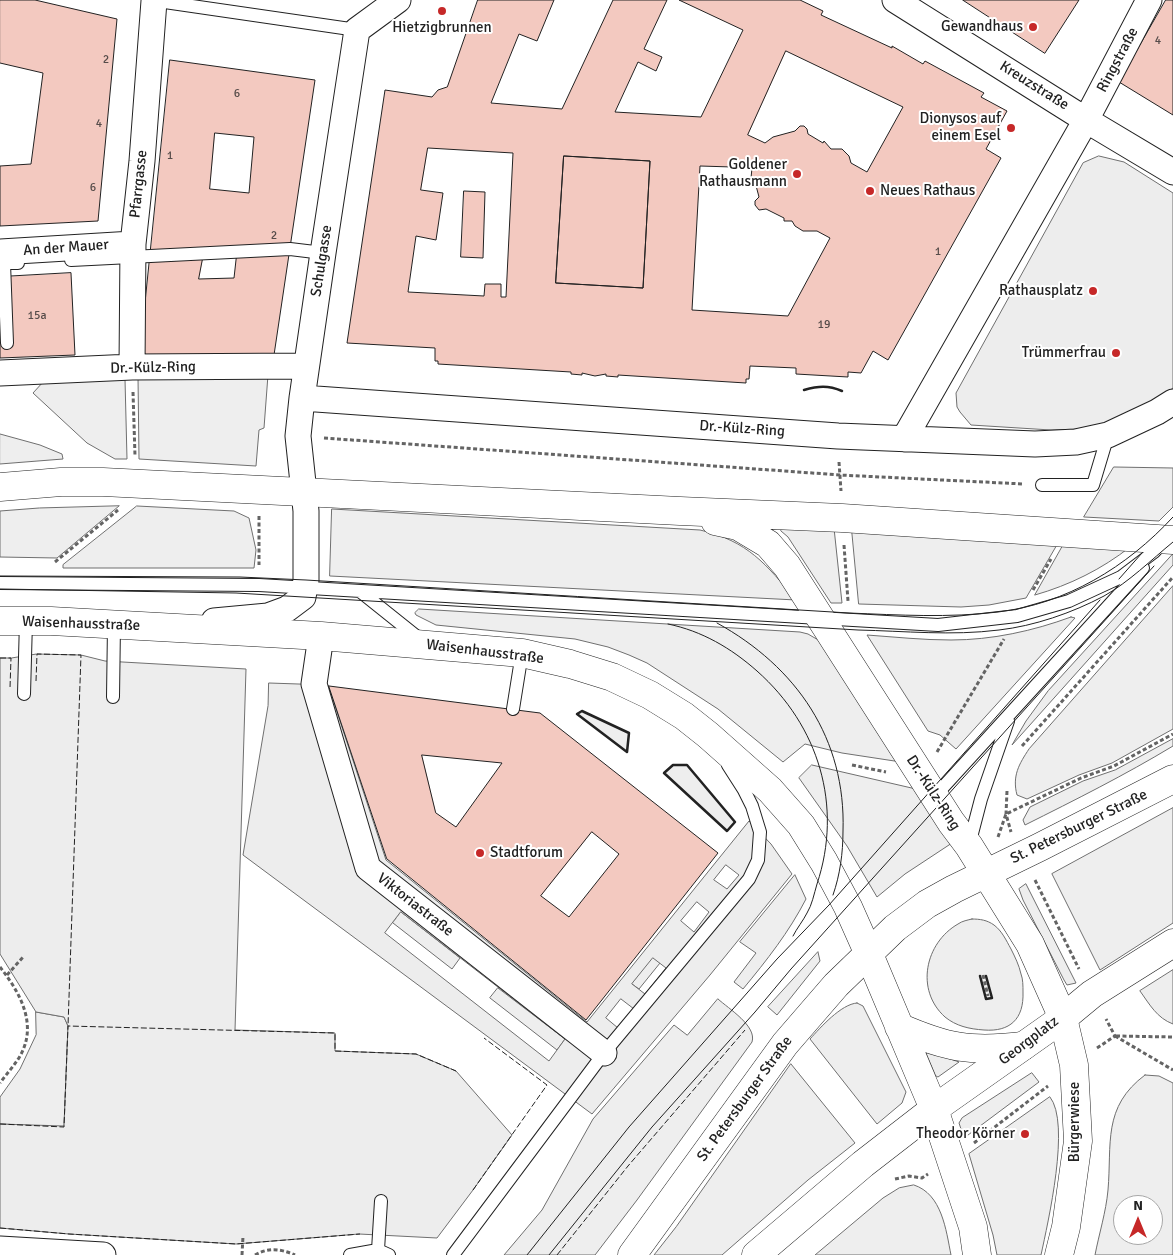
<!DOCTYPE html>
<html>
<head>
<meta charset="utf-8">
<style>
	body { margin:0 }
	#map { position:relative; width:1173px; height:1255px; overflow:hidden; background:#fff; font-family:Signika,sans-serif }
	canvas { display:block }
	.north { position:absolute; left:1113px; top:1195px; width:50px; height:50px; box-sizing:border-box; background:#fff; border:1px solid #a7a7a7; border-radius:50%; rotate:0deg; font-size:14px; font-weight:700; line-height:20px; text-align:center; color:#222 }
	.north::after { content:''; display:block; margin:auto; width:18px; height:22px; background:#c62828; clip-path:polygon(50% 0,100% 100%,50% 72%,0 100%) }
</style>
</head>
<body>
<div id="map">
<canvas width="1173" height="1255"></canvas>
<div class="north">N</div>
</div>
<script>
const ctx = document.querySelector('canvas').getContext('2d');
ctx.lineJoin = 'round';
function fill(path, color) {
  ctx.fillStyle = color;
  ctx.fill(path, 'evenodd');
}
function strokePath(path, color, width, dash) {
  ctx.strokeStyle = color;
  ctx.lineWidth = width;
  ctx.lineCap = dash ? 'butt' : 'round';
  ctx.setLineDash(dash || []);
  ctx.stroke(path);
}
function write(font, color, halo, rows, align = 'center') {
  ctx.font = font + ' Signika,sans-serif';
  ctx.lineWidth = 4;
  ctx.setLineDash([]);
  ctx.textBaseline = 'middle';
  ctx.strokeStyle = halo;
  ctx.fillStyle = color;
  for (const [text, x, y, turn = 0] of rows) {
    ctx.save();
    ctx.translate(x, y);
    ctx.rotate((+turn || 0) * Math.PI / 180);
    ctx.textAlign = isNaN(turn) ? turn : align;
    if (halo) ctx.strokeText(text, 0, 0);
    ctx.fillText(text, 0, 0);
    ctx.restore();
  }
}
const green = new Path2D(`
	M268 375 264 428 259 430 256 466 139 459 138 376Z
	M125 379 127 459H115L87 443 33 393 44 381Z
	M0 434 40 445 62 454 63 459 0 464Z
	M1114 467 1173 468V507L1159 521 1084 517Z
	M119 506 57 558 0 557V511L39 508Z
	M137 506 234 511 249 518 256 550 254 568H63V565Z
	M332 509 700 530C748 541 766 564 796 600L330 576Z
	M783 526 834 528 842 603H831L788 537 781 531Z
	M852 530 1058 543 1026 598 989 605 961 607 859 604Z
	M1065 542 1130 547C1102 569 1070 585 1035 595Z
	M1173 554V565L1012 745 1026 721 1048 691Z
	M1173 586V729L1112 763 1079 775 1027 799 1017 795C1012 776 1019 764 1029 749Z
	M419 609 800 632 808 634 820 641 901 762 842 753 805 744 783 762 718 709 647 663 629 655 608 647 575 639 436 625 416 615 415 613Z
	M1071 617 1075 618 956 749 940 735 928 731 867 635C895 637 923 640 951 640 992 640 1033 631 1071 617Z
	M582 711 629 733 627 752 577 714Z
	M1173 739V746C1125 775 1075 800 1025 825L1023 820 1030 807 1083 781 1115 770Z
	M673 765H687L735 822 727 831 664 773Z
	M812 765 916 789 952 843 905 874 877 897 847 846 799 778Z
	M1173 808V923L1100 970 1052 874Z
	M795 875 806 899C789 932 767 960 743 989L734 982 756 953 740 942Z
	M1026 884 1076 983 1067 985 1064 980 1023 900 1019 889Z
	M401 912 460 958 452 969 393 923Z
	M972 919C980 919 987 920 994 925 1002 931 1006 940 1011 949 1015 957 1019 965 1021 974 1023 979 1023 986 1023 992 1024 1019 1010 1032 984 1030 969 1029 956 1026 945 1017 915 990 925 943 958 924 962 921 968 920 972 919Z
	M818 952 820 961 777 1015 768 1007Z
	M653 957 660 963 639 989 632 984Z
	M1173 970V1024C1157 1018 1150 1005 1140 991Z
	M498 988 565 1039 557 1050 490 998Z
	M718 999C729 1009 757 1026 752 1042L637 1200 595 1255H504L542 1210 593 1119 674 1025 687 1035Z
	M857 1003 863 1006 906 1092 902 1103 877 1124 810 1039C820 1028 841 1004 857 1003Z
	M36 1012 64 1017 68 1026 64 1127 0 1124V1097L20 1069 36 1035Z
	M925 1050 959 1062 938 1077 936 1076Z
	M791 1064 855 1143 808 1180 722 1255H654L676 1227Z
	M1032 1073 1039 1082 964 1138 959 1123 962 1118Z
	M1145 1075 1159 1076 1173 1083V1255H1095C1099 1234 1106 1212 1108 1190 1112 1144 1102 1107 1145 1075ZM1123 1205H1153V1235H1123Z
	M1050 1097C1071 1123 1048 1222 1041 1255H997L993 1235 969 1154Z
	M914 1185C942 1194 946 1230 951 1255H815L883 1198 899 1188Z`);
fill(green, '#eee');
strokePath(green, '#6f6f6f', 1);
const parking = new Path2D(`
	M1099 156 1124 162 1173 193V388L1154 402 1106 424 1082 429 1051 430 971 425 960 412 957 407 956 393 1083 163Z
	M37 654 81 655 105 661 246 669 235 1030 335 1033V1051L416 1054 456 1071 512 1135 473 1190 437 1238 359 1234 236 1244 69 1234 0 1228V1124L64 1126 68 1026 64 1017 36 1012 0 954V658H11Z
	M269 683 328 685 386 860 587 1022 749 821 771 844 792 874 710 975 592 1114 243 855 268 706ZM726 865 739 875 727 889 714 880ZM697 902 709 912 694 932 681 921ZM401 912 565 1039 549 1061 385 933ZM653 958 666 968 645 994 632 984ZM621 999 634 1009 618 1028 606 1018Z`);
fill(parking, '#ededed');
strokePath(parking, '#6f6f6f', 1);
const building = new Path2D(`
	M0 0H35L117 19 98 221 0 226V166L31 164 43 73 0 63Z
	M478 0H554L537 41 519 34 491 103 562 109 613 0H667L644 49 662 57 656 71 638 62 615 112 701 117 743 30 679 0H800L823 11 821 15 892 48V46L923 64 925 61 984 93 981 97 1007 111 986 149 1001 158 888 360 873 351 861 373 848 372V377L796 374V368L750 366 749 379H746V383L618 375V377L606 376V374L595 376 582 373V375L571 374V372L438 364V361H435V348L347 343 385 90 432 97 438 90 447 87ZM786 51 903 107 867 172 851 163 849 156 842 149H831L824 141 823 143 808 134 807 129 804 126H800L795 131 773 137 765 143 748 135ZM428 148 513 153 506 297H501V284H485L484 296 408 292 416 236 436 240 443 193 421 190ZM564 156 650 161 643 288 556 283ZM735 160 752 168 751 178H754L759 197 755 201V205L759 210 766 209 784 218V221H792L795 226 803 231H817L830 238 788 316 692 310 700 166 732 167Z
	M963 0H1079L1045 53Z
	M1166 0H1173V115L1119 82Z
	M170 60 315 80 274 355 140 356ZM215 133 254 137 249 193 210 189ZM205 248 237 251 234 278 199 279Z
	M564 156 650 161 643 288 556 283Z
	M464 191 485 192 483 258 461 257Z
	M71 273 75 355 0 358V277Z
	M329 686 540 713 718 853 586 1020 387 859ZM422 755 502 763 456 827 436 813ZM592 832 619 854 569 917 541 896Z`);
fill(building, '#f3c9c0');
strokePath(building, '#222', 1);
const lane = new Path2D(`
	M151 0 357 30
	M71 260 290 249 323 253
	M7 343 4 263H18
	M1042 485H1093L1108 435
	M0 583 259 585 938 625 1017 616 1069 601 1121 577 1154 552 1165 540
	M361 592 421 640
	M24 694 26 621
	M113 697 114 625
	M513 709 522 653
	M935 796 1143 568
	M969 845 981 799 1008 721
	M378 1250 381 1201
	M350 1255 378 1250 389 1255
	M453 1255 604 1053 749 879 758 860 760 832 752 806 744 790 728 765`);
const street = new Path2D(`
	M895 0 1086 120 1173 172
	M0 252 133 244
	M132 367 133 244 142 161 154 1
	M0 373 132 367 306 366
	M302 398 838 436 1035 444 1076 442 1108 435 1157 412 1173 402
	M904 439 1086 120 1149 0
	M214 621 268 616 287 609 303 597 306 580V511L298 436 302 398 323 253 357 30 398 0
	M321 636 314 684 368 868 604 1053
	M0 1249 103 1255`);
const secondary = new Path2D(`
	M0 487 61 482H103L680 511 842 518 1173 540
	M715 521 738 526 768 544 787 566 951 822 969 846 1030 944 1063 1018 1074 1065 1078 1141 1066 1227 1059 1255
	M0 621H51L321 636 522 653 570 664 612 677 650 695 684 716 708 735 770 790 801 825 824 862 848 907 868 952 934 1109 973 1227 977 1255
	M899 1027C947 1048 970 1052 1023 1046`);
const primary = new Path2D(`
	M632 1255 785 1044 836 985 895 928 927 904 954 889 1040 847 1173 779
	M756 1255 863 1164 934 1109 1063 1018 1092 994 1173 943`);
strokePath(lane, '#222', 14);
strokePath(street, '#222', 27);
strokePath(secondary, '#222', 29);
strokePath(primary, '#222', 29);
strokePath(new Path2D(`
	M133 392 135 456
	M324 438 840 475 1024 484
	M839 462 841 491
	M259 516V565
	M844 545 848 601
	M55 562 118 510
	M1033 590 1051 559
	M1022 746 1173 577
	M937 752 1004 639
	M852 765 886 772
	M1007 791 1006 814 1011 832
	M998 837 1006 814 1081 778 1114 766 1173 734
	M1035 880 1079 969
	M0 967C18 990 36 1020 23 1050 18 1062 7 1073 0 1083
	M7 975 24 956
	M983 975 988 996
	M1115 1036 1173 1070
	M1116 1036 1173 1037
	M1097 1048 1115 1036 1106 1019
	M974 1143 1048 1086
	M895 1179 909 1176 922 1178 928 1174
	M242 1255 243 1236
	M255 1255C269 1247 281 1249 295 1255`), '#646464', 3, [4, 2.5]);
strokePath(lane, '#fff', 12);
strokePath(street, '#fff', 25);
strokePath(secondary, '#fff', 28);
strokePath(primary, '#fff', 28);
strokePath(new Path2D(`
	M0 576 240 577 306 580 849 613C899 615 949 618 998 612 1066 604 1127 567 1173 517
	M1119 579 1142 553
	M0 589 236 593 858 630C904 631 952 636 999 630 1034 626 1072 613 1104 596 1129 582 1151 560 1173 542
	M717 623C797 667 846 739 843 831 843 853 840 875 833 895
	M668 624C702 631 731 648 757 671 819 726 843 806 817 884 814 894 812 905 807 913 803 921 797 928 793 936
	M527 1255 629 1127 777 959 829 905 1100 600
	M549 1255 652 1127 755 1012 791 969 1154 566`), '#222', 1);
strokePath(new Path2D(`
	M0 658H11L10 688
	M36 681 37 654 81 655 68 1026
	M0 1124 64 1127 68 1026 335 1033V1051L416 1054 456 1071
	M473 1190 547 1085 484 1038
	M0 1228 69 1234 236 1244 360 1234
	M557 1255 628 1166 745 1030`), '#222', 1, [6, 2.5]);
strokePath(new Path2D(`
	M804 390C818 386 828 385 842 391
	M582 711 629 733 627 752 577 714Z
	M673 765H687L735 822 727 831 664 773Z
	M980 976 986 999 992 998 986 976`), '#222', 2.5);
for (const [x, y, r, color] of [
	[442,11,5,"#c62828"],
	[1033,27,5,"#c62828"],
	[1011,128,5,"#c62828"],
	[797,174,5,"#c62828"],
	[870,191,5,"#c62828"],
	[1093,291,5,"#c62828"],
	[1116,353,5,"#c62828"],
	[480,853,5,"#c62828"],
	[1025,1134,5,"#c62828"]
]) {
  const dot = new Path2D();
  dot.arc(x, y, r, 0, 2 * Math.PI);
  ctx.fillStyle = color;
  ctx.fill(dot);
  strokePath(dot, '#fff', 2);
}
write('12px', '#564c4a', null, [
	["4",1158,41],
	["2",106,60],
	["6",237,94],
	["4",99,124],
	["1",170,156],
	["6",93,188],
	["2",274,236],
	["1",938,252],
	["15a",37,316],
	["19",824,325]
]);
write('15px', '#222', '#fff', [
	["Gewandhaus",1023,27],
	["Hietzigbrunnen",442,28,"center"],
	["Dionysos auf",1001,119],
	["einem Esel",1001,136],
	["Goldener",787,165],
	["Rathausmann",787,182],
	["Neues Rathaus",880,191,"left"],
	["Rathausplatz",1083,291],
	["Trümmerfrau",1106,353],
	["Stadtforum",490,853,"left"],
	["Theodor Körner",1015,1134]
], 'right');
write('15px', '#222', '#fff', [
	["Ringstraße",1118,60,-62],
	["Kreuzstraße",1034,86,32],
	["Pfarrgasse",139,184,-84],
	["An der Mauer",66,248,-4],
	["Schulgasse",322,261,-81],
	["Dr.-Külz-Ring",153,368,-1],
	["Dr.-Külz-Ring",742,429,4],
	["Waisenhausstraße",81,624,2],
	["Waisenhausstraße",485,652,7],
	["Dr.-Külz-Ring",933,793,57],
	["St. Petersburger Straße",1079,827,-26],
	["Viktoriastraße",415,905,38],
	["Georgplatz",1029,1041,-37],
	["St. Petersburger Straße",745,1099,-54],
	["Bürgerwiese",1075,1122,-90]
]);
</script>
</body>
</html>
